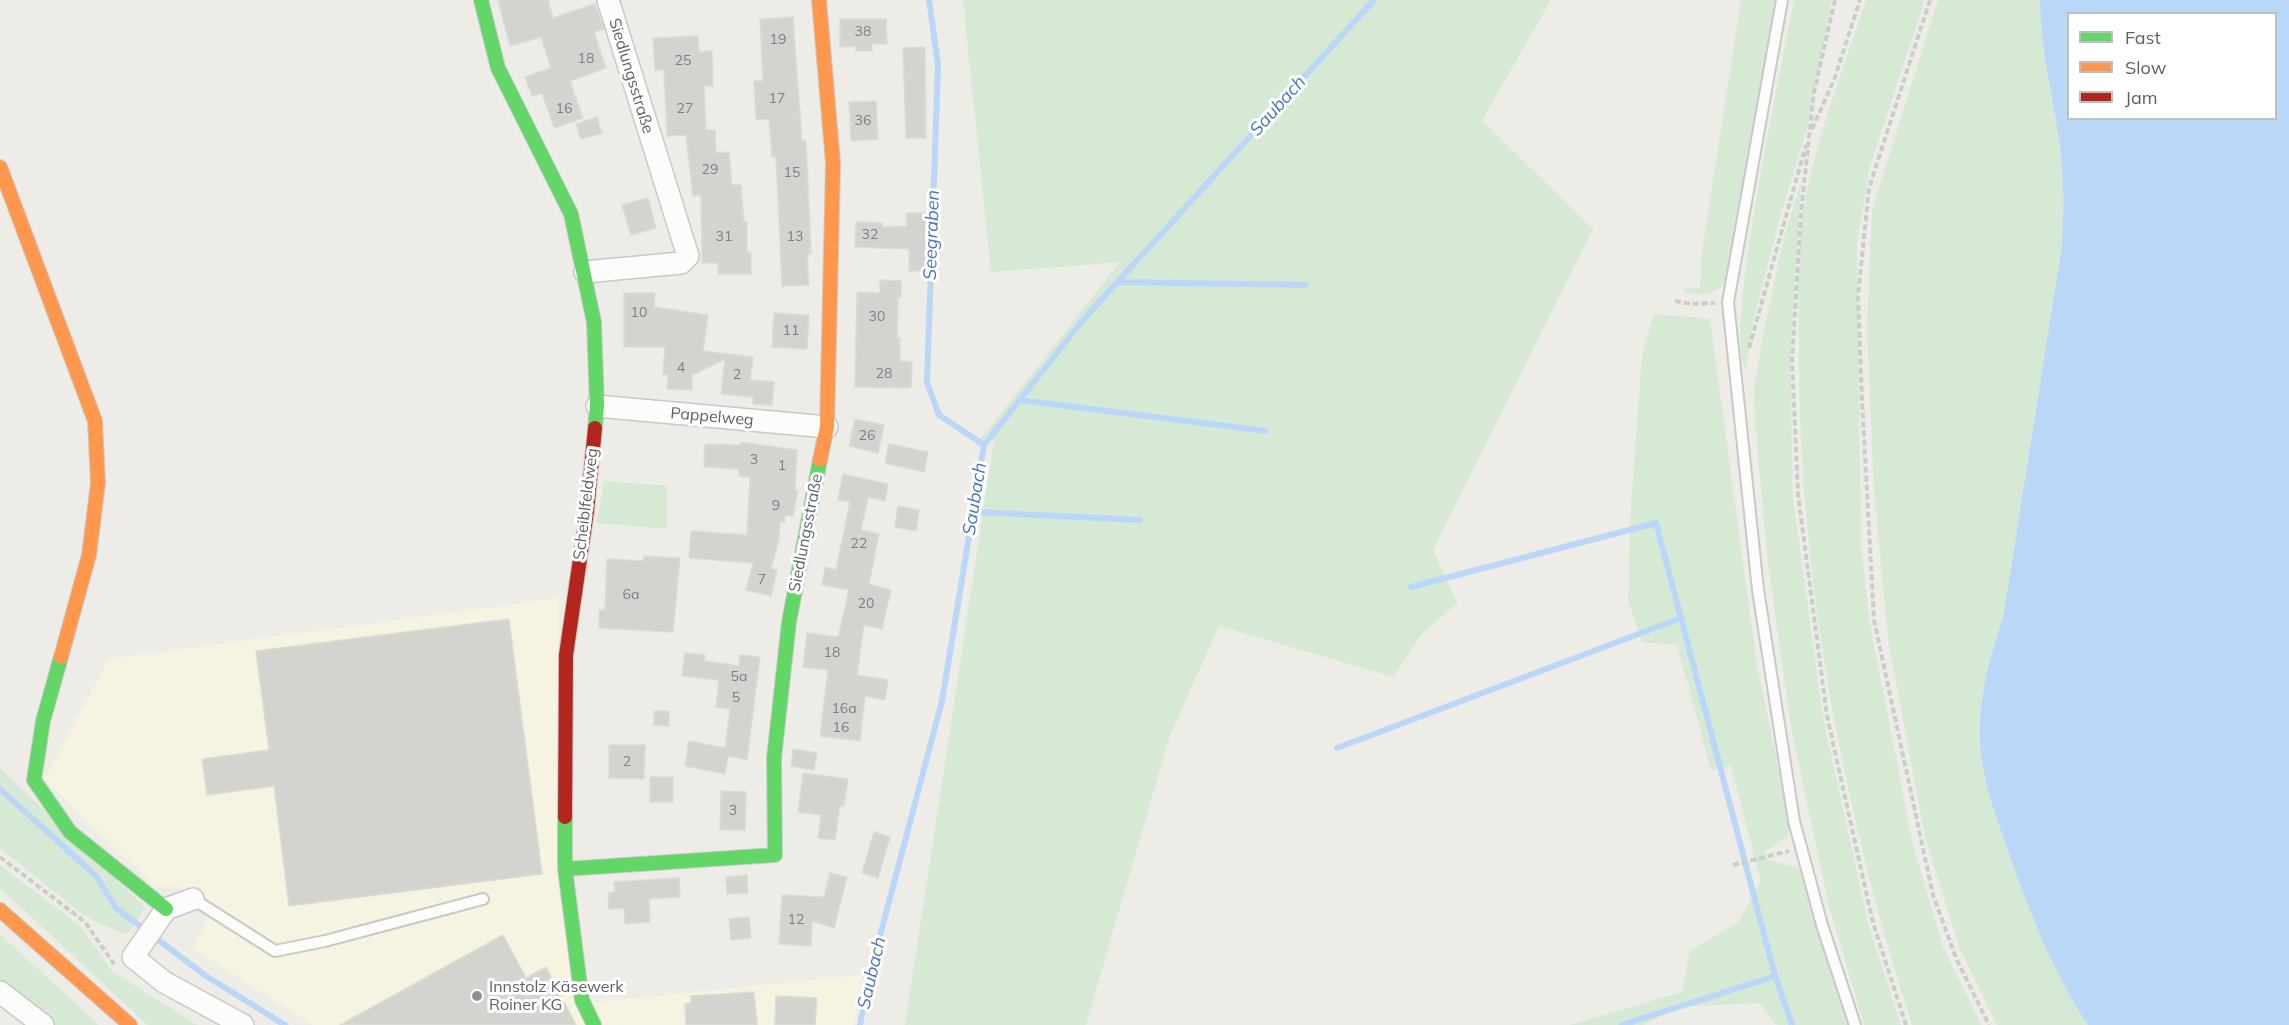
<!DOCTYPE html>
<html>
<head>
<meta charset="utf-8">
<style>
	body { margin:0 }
	#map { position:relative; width:2289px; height:1025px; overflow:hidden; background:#edece7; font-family:Mulish,sans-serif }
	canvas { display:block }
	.legend { position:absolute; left:2067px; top:12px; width:210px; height:108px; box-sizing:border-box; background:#fff; border:2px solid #bebfc2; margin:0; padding:8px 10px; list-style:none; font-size:18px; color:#5d6066 }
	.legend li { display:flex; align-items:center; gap:12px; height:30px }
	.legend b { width:30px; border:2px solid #bebfc2 }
</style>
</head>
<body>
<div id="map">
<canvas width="2289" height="1025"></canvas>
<ul class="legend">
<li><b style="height:8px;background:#63d668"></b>Fast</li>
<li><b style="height:8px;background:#ff974d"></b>Slow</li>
<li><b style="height:8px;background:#b3261e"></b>Jam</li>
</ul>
</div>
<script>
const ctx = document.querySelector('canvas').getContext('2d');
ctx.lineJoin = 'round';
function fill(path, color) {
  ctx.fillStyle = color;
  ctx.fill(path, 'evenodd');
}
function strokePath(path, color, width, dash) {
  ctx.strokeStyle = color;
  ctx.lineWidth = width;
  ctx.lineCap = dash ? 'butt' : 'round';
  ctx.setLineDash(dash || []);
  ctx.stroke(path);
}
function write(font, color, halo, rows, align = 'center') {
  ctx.font = font + ' Mulish,sans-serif';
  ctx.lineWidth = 6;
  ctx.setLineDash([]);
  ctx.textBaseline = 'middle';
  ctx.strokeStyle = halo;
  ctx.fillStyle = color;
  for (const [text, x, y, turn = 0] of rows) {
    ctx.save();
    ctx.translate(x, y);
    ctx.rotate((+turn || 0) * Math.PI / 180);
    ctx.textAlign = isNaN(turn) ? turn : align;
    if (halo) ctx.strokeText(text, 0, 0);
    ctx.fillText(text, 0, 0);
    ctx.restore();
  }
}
fill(new Path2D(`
	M559 598V797L579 1004 862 975 853 1025H313L193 948 215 904 182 887 155 886 45 779 109 659Z`), '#f6f4e1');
fill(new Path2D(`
	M963 0H1551L1482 120 1593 229 1433 550 1457 603 1420 636 1394 677 1219 626 1169 738 1086 1025H905L994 441H979L1120 262 991 272Z
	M1741 0H1778L1726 285 1708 294 1685 293 1684 289 1700 288 1701 259Z
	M1794 0H1832L1807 129 1783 207 1753 321 1746 368C1722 339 1785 53 1794 0Z
	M1866 0H1925L1870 166 1857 243 1861 546 1870 624 1912 841 1943 947 1981 1025H1912C1843 809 1799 581 1799 353 1799 299 1796 240 1808 186 1822 122 1846 61 1866 0Z
	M1938 0H2040C2040 49 2054 99 2060 147 2064 179 2064 212 2062 245L2003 618C1989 659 1978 699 1980 743 1982 781 1995 813 2007 848 2029 910 2051 970 2088 1025H1997L1960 949 1925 837 1888 639 1874 490 1867 327 1872 210Z
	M1801 180 1790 355 1793 496 1823 717 1869 926 1901 1025H1864L1829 906 1791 727 1767 555 1755 422 1754 387 1764 331 1783 241Z
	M1654 314 1710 319 1757 666 1790 823 1788 836 1765 851 1768 860 1799 868 1850 1025H1777L1759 1003 1679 1007 1643 1025H1570L1682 992 1690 951 1738 922 1761 882 1731 766 1711 770 1677 645 1642 642 1628 601 1631 507 1642 355Z
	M604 481 667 486V529L597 523Z
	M0 768 145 907 130 931 123 934 85 916 0 848Z
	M0 865 81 927 112 971 197 1025H148L0 888Z
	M0 934 99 1025H54L0 981Z`), '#d5e9d5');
fill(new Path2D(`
	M2040 0H2289V1025H2088C2051 970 2029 910 2007 848 1995 813 1982 781 1980 743 1978 699 1989 659 2003 618L2062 245C2064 212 2064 179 2060 147 2054 99 2040 49 2040 0ZM2068 14H2276V118H2068Z`), '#bbd7f7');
strokePath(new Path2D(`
	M929 0 938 64 927 382 939 415 984 445
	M1118 282 1305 285
	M1019 400 1265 431
	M974 512 1140 520
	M1411 587 1656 523 1775 976 1792 1025
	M1337 748 1681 618
	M0 789 96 876 116 908 206 976 285 1025
	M860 1025 867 985 942 701 984 445 1083 320 1374 0
	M1622 1025 1775 976`), '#bbd7f7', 6);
const building = new Path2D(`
	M498 0H548L553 18 595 4 604 29 594 32 606 68 570 81 583 118 554 128 542 93 532 96 525 77 551 68 541 37 510 46Z
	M793 17 802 141H806L811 254H807L809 285 782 286 776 156 772 157 769 119 756 120 754 81H763L760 19Z
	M840 19H886L887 44H872V51H856V46L840 47Z
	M698 36 699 52 712 51 713 86H704L706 130H715L716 153 729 152 732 185H741L744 222H747V252H751V274H718V263H702L701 195 693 196 686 135 667 136 664 70H655L653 38Z
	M925 47 926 138H906L903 48Z
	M876 101 878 139 851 141 849 102Z
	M597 117 602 133 581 139 576 124Z
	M648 198 656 228 631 235 622 205Z
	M906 213H926V271H909V249L855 247 856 222 882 223 883 227 907 226Z
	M880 280 901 281V297H898L897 338H900V361L912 362 911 388 855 387 857 292 880 293Z
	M624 293H655L654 307 708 315 703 351 753 357 750 380 774 382 772 405 753 404V397L721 394 725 359 692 375V390L667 389 668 375 663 374 665 347H624Z
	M774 313 809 315 807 349 772 347Z
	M855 419 884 425 878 453 849 446Z
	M741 442 797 450 795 490 798 491 793 516 785 515V522H780L779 539 771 569 777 570 771 596 746 590 753 563 689 558 691 531 747 535 750 477 739 476V469L704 467 705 444 741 445Z
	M889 444 928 452 924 472 885 463Z
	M843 474 888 484 885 501 868 497 861 530 879 534 869 584 891 590 882 629 864 625 857 675 888 680 885 700 865 696 860 741 820 736 828 670 803 667 807 633 838 637 849 590 822 585 825 567 836 570 850 502 838 500Z
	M898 506 919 510 916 531 895 527Z
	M644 556 680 558 673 632 599 628V610H605L607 559 644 561Z
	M509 619 542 874 289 906 274 786 207 795 202 759 269 750 256 651Z
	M685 653 705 655V661L739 666 740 655 760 657 747 760 728 756 725 774 685 766 689 741 725 748 730 709 716 707 719 680 682 676Z
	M654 711H669V726L654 725Z
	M609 745H645L644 779 609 778Z
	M793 749 817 753 814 770 791 766Z
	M803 773 848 779 844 806H840L835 840 818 838 821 815 798 812Z
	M650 777H673V802H650Z
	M721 791 746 792 745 830H720Z
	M874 832 890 837 878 878 862 873Z
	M830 873 847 877 834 928 812 921 811 946 779 944 782 895 824 897Z
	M747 875 748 893 727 894 726 877Z
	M679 878 680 897 649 899 650 922 625 924 624 908 609 909 608 893 615 892 614 882Z
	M749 917 751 938 731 940 729 919Z
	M503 935 526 978 546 967 576 1025H340Z
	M754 992 757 1025H686L685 1004 691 1003V996Z
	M776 996 817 998 815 1025H775Z`);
fill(building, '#d3d3d0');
strokePath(building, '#dcdbd6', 1.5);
const lane = new Path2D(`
	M1782 0 1728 302 1758 590 1794 821 1822 925 1855 1025
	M193 899 275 951 325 941 483 899`);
const street = new Path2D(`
	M585 272 681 263 688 256 608 0
	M597 406 827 427
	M193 899 166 909 133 957 164 982 243 1025
	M0 992 43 1025`);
const fast = new Path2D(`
	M481 0 498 68 571 214 594 322 597 406 595 428
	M61 657 43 721 34 780 70 832 166 909
	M565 817V869L582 1000 594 1025
	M565 869 775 855 774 758 789 622 820 460`);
const slow = new Path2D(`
	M819 0 833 163 827 427 820 460
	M0 167 95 421 98 483 89 555 61 657
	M0 910 130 1025`);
const jam = new Path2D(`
	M565 817 566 655 587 511 595 428`);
strokePath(lane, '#c9c8c8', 14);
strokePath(street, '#c9c8c8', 24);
strokePath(fast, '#cac9c9', 16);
strokePath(slow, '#cac9c9', 16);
strokePath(jam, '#cac9c9', 16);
strokePath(new Path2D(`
	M1835 0 1814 92 1801 212 1792 361 1798 494 1827 716 1873 923 1906 1025
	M1930 0 1869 188 1858 296 1862 401 1874 620 1933 895 1956 958 1989 1025
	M1812 129 1834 80 1860 0
	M1675 301 1692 304 1715 303
	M1749 348 1806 145
	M0 857 85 922 114 964
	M1733 865 1789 851`), '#c9cdcb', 4, [6, 3]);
strokePath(lane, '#fcfcfb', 10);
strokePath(street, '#fcfcfb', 21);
strokePath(fast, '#63d668', 14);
strokePath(slow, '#ff974d', 14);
strokePath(jam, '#b3261e', 14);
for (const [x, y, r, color] of [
	[477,996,6,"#8f9193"]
]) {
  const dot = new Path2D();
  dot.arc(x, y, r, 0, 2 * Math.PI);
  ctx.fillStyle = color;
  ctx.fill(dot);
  strokePath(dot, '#fff', 2);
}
write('14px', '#7c7e82', null, [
	["38",863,32],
	["19",778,40],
	["18",586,59],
	["25",683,61],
	["17",777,99],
	["16",564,109],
	["27",685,109],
	["36",863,121],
	["29",710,170],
	["15",792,173],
	["32",870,235],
	["31",724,237],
	["13",795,237],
	["10",639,313],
	["30",877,317],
	["11",791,331],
	["4",681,368],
	["28",884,374],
	["2",737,375],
	["26",867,436],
	["3",754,460],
	["1",782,466],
	["9",776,506],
	["22",859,544],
	["7",762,580],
	["6a",631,595],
	["20",866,604],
	["18",832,653],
	["5a",739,677],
	["5",736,698],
	["16a",844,709],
	["16",841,728],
	["2",627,762],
	["3",733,811],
	["12",796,920]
]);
write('16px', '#5d6066', '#fff', [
	["Siedlungsstraße",631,76,73],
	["Pappelweg",712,417,5],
	["Scheiblfeldweg",586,504,-83],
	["Siedlungsstraße",806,533,-79]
]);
write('16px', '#5d6066', '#fff', [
	["Innstolz Käsewerk",489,987],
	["Roiner KG",489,1005]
], 'left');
write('italic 18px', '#4875c3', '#fff', [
	["Saubach",1278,106,-48],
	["Seegraben",932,235,-88],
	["Saubach",975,499,-81],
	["Saubach",872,973,-77]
]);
</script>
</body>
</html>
